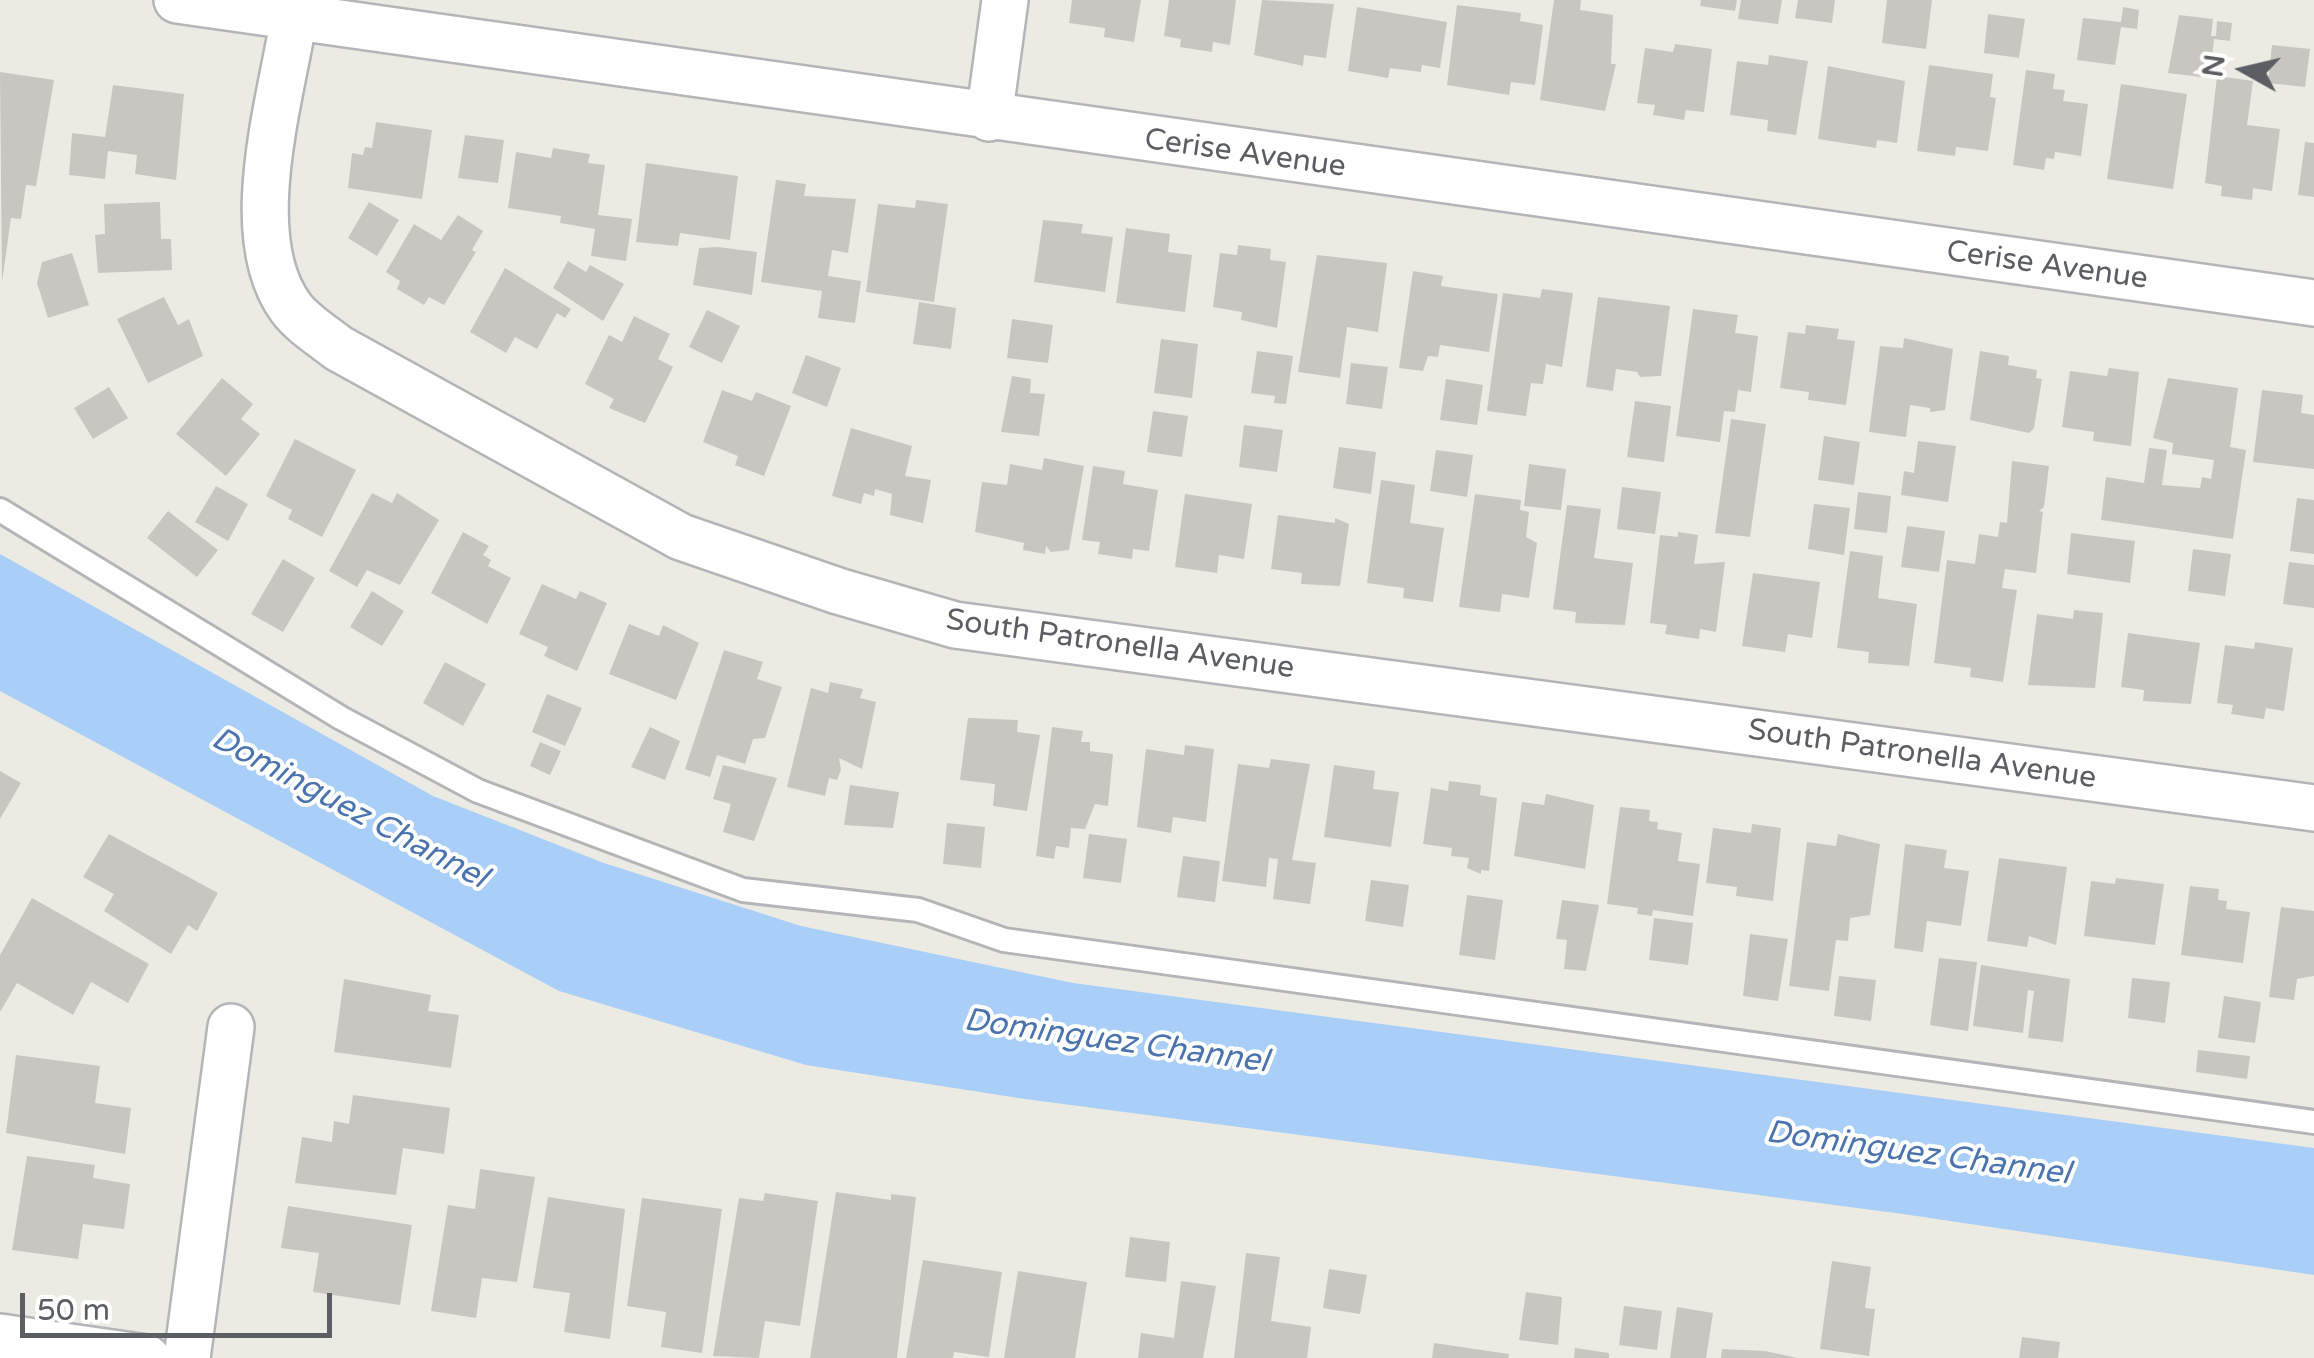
<!DOCTYPE html>
<html>
<head>
<meta charset="utf-8">
<style>
	body { margin:0 }
	#map { position:relative; width:2314px; height:1358px; overflow:hidden; background:#ecebe3; font-family:"Varela Round",sans-serif }
	canvas { display:block }
	.north { position:absolute; left:2194px; top:20px; width:100px; height:100px; -webkit-text-stroke:8px #fff; paint-order:stroke; rotate:278deg; font-size:28px; font-weight:700; line-height:40px; text-align:center; color:#5b5e62 }
	.north::after { content:''; display:block; margin:auto; width:35px; height:45px; background:#5b5e62; clip-path:polygon(50% 0,100% 100%,50% 72%,0 100%) }
	.scale { position:absolute; left:20px; top:1293px; width:312px; height:45px; box-sizing:border-box; border:5px solid #5b5e62; border-top:0; padding-left:12px; font-size:30px; line-height:35px; white-space:nowrap; color:#5b5e62; -webkit-text-stroke:8px #fff; paint-order:stroke }
</style>
</head>
<body>
<div id="map">
<canvas width="2314" height="1358"></canvas>
<div class="north">N</div>
<div class="scale">50 m</div>
</div>
<script>
const ctx = document.querySelector('canvas').getContext('2d');
ctx.lineJoin = 'round';
function fill(path, color) {
  ctx.fillStyle = color;
  ctx.fill(path, 'evenodd');
}
function strokePath(path, color, width, dash) {
  ctx.strokeStyle = color;
  ctx.lineWidth = width;
  ctx.lineCap = dash ? 'butt' : 'round';
  ctx.setLineDash(dash || []);
  ctx.stroke(path);
}
function write(font, color, halo, rows, align = 'center') {
  ctx.font = font + ' "Varela Round",sans-serif';
  ctx.lineWidth = 8;
  ctx.setLineDash([]);
  ctx.textBaseline = 'middle';
  ctx.strokeStyle = halo;
  ctx.fillStyle = color;
  for (const [text, x, y, turn = 0] of rows) {
    ctx.save();
    ctx.translate(x, y);
    ctx.rotate((+turn || 0) * Math.PI / 180);
    ctx.textAlign = isNaN(turn) ? turn : align;
    if (halo) ctx.strokeText(text, 0, 0);
    ctx.fillText(text, 0, 0);
    ctx.restore();
  }
}
fill(new Path2D(`
	M0 554 433 796 604 863 801 926 1073 983 2314 1148V1275L1903 1214 1025 1099 806 1065 559 991 0 691Z`), '#a9cef7');
fill(new Path2D(`
	M1072 0H1141L1134 42 1104 37 1105 28 1069 23Z
	M1169 0H1236L1230 45 1213 42 1212 52 1180 47 1181 39 1164 36Z
	M1262 0 1334 4 1326 58 1304 55 1303 66 1254 55Z
	M1554 0H1581L1580 10 1613 15 1611 64H1616L1605 111 1540 100Z
	M1701 0H1737L1735 11 1700 6Z
	M1741 0H1782L1778 24 1738 19Z
	M1798 0H1835L1832 23 1795 18Z
	M1887 0H1932L1926 49 1882 43Z
	M1457 5 1521 13 1520 21 1543 25 1535 85 1511 82 1509 95 1447 85Z
	M1357 7 1447 22 1440 68 1422 65 1421 72 1390 68 1388 78 1348 71Z
	M2123 7 2139 10 2137 29 2121 27 2115 65 2077 60 2083 18 2121 22Z
	M1988 14 2025 19 2019 58 1984 53Z
	M2179 15 2213 19 2211 36H2216L2217 21 2232 23 2230 41 2214 39 2210 78 2168 73Z
	M1675 44 1712 49 1704 112 1686 110 1684 120 1653 115 1655 105 1637 103 1645 48 1673 52Z
	M2272 45 2310 49 2305 87 2268 83Z
	M1769 55 1808 61 1796 135 1767 131 1768 120 1730 115 1737 61 1768 65Z
	M1929 65 1993 74 1990 97 1996 98 1988 151 1956 147 1955 156 1917 151Z
	M1828 66 1905 81 1897 143 1877 140 1876 148 1818 139Z
	M2026 70 2055 74 2053 89 2065 90 2063 101 2088 104 2081 156 2055 152 2054 159 2046 158 2044 170 2013 165Z
	M0 72 54 80 36 186 26 185 21 219 11 218 2 282Z
	M2217 76 2253 81 2247 125 2280 129 2272 191 2253 188 2252 200 2221 196 2222 186 2205 183Z
	M2121 84 2187 94 2173 189 2107 179Z
	M113 85 184 94 176 180 135 174 137 155 108 151 105 179 69 175 72 133 105 137Z
	M376 122 432 130 422 199 348 188 352 153 363 155 365 147 372 148Z
	M465 135 504 140 498 183 458 178Z
	M2305 142 2314 143V197L2298 195Z
	M553 148 590 154 588 163 605 165 598 215 632 219 626 261 591 256 595 229 560 223 561 216 508 208 516 152 551 158Z
	M646 163 738 176 730 240 680 233 678 246 636 242Z
	M776 180 806 184 804 196 856 199 848 253 832 250 828 276 861 281 855 323 818 318 822 291 761 282Z
	M916 200 948 204 934 302 866 292 878 204 915 208Z
	M160 202 161 239H171L172 270 98 273 95 235 105 234 104 204Z
	M369 202 399 220 377 256 348 238Z
	M458 215 483 231 472 250 476 252 444 305 429 297 424 305 397 289 400 281 386 272 414 224 441 240Z
	M1043 220 1083 224 1081 233 1113 237 1105 292 1034 282Z
	M1126 228 1170 234 1168 252 1192 255 1185 312 1116 303Z
	M1238 245 1271 249 1270 260 1286 262 1277 328 1241 320 1242 312 1213 307 1220 253 1237 255Z
	M718 247 757 252 752 295 693 285 699 248Z
	M72 253 89 305 48 318 37 283 42 262Z
	M1317 255 1387 263 1378 332 1347 327 1340 378 1298 372Z
	M568 261 586 272 590 265 624 284 603 321 553 288Z
	M505 268 571 309 565 318 557 313 537 349 515 337 506 353 470 332Z
	M1413 271 1443 276 1441 286 1498 294 1489 352 1440 345 1438 357 1428 356 1423 371 1399 368Z
	M1542 289 1573 293 1562 367 1546 364 1543 384 1531 383 1526 416 1487 411 1503 293 1540 298Z
	M164 297 178 325 189 319 203 356 148 383 117 319Z
	M1598 297 1670 306 1661 376 1640 377 1637 372 1616 369 1613 391 1586 387Z
	M919 302 956 308 951 349 913 344Z
	M1693 309 1738 315 1735 333 1758 336 1751 392 1738 390 1735 412 1724 411 1720 442 1676 436Z
	M707 310 740 326 722 363 689 347Z
	M634 316 670 334 658 359 673 367 645 423 609 408 614 399 585 384 609 335 622 342Z
	M1012 319 1053 325 1048 363 1007 358Z
	M1806 325 1839 329 1837 339 1855 341 1846 405 1808 400 1809 392 1780 388 1788 332 1805 334Z
	M1904 338 1953 349 1945 410 1930 412V408L1910 405 1906 437 1869 432 1880 346 1903 348Z
	M1161 339 1198 344 1192 398 1154 393Z
	M1257 351 1293 356 1286 404 1274 403 1275 396 1251 393Z
	M1980 351 2009 356 2008 365 2037 370 2036 378 2042 379 2034 428 2029 433 1970 420Z
	M806 355 841 368 827 407 792 393Z
	M1351 363 1388 367 1382 409 1346 404Z
	M2109 368 2139 372 2131 446 2093 441 2094 432 2062 427 2070 371 2107 376Z
	M1012 376 1031 379 1030 393 1045 394 1039 436 1001 432Z
	M222 378 253 404 241 419 260 434 226 476 176 434Z
	M2168 378 2238 388 2230 447 2246 450 2233 539 2101 520 2106 477 2144 483 2149 448 2167 450 2162 485 2200 488 2202 477 2211 479 2214 460 2172 454 2173 443 2153 438Z
	M1446 379 1483 385 1477 425 1440 420Z
	M109 387 128 418 93 439 74 408Z
	M722 390 752 401 756 392 791 406 764 476 735 465 738 456 703 442Z
	M2262 390 2303 395 2301 413 2314 415V469L2253 462Z
	M1635 401 1671 406 1664 462 1627 457Z
	M1153 411 1188 416 1182 457 1147 452Z
	M1731 419 1766 424 1750 537 1715 533Z
	M1244 425 1283 430 1277 472 1239 467Z
	M851 428 912 446 905 476 931 480 923 523 890 515 892 494 875 489 874 496 864 493 861 504 832 496Z
	M1824 436 1860 442 1854 485 1818 480Z
	M295 439 356 470 322 537 288 519 292 510 266 496Z
	M1918 441 1956 446 1948 502 1901 495 1904 471 1914 473Z
	M1339 447 1376 452 1371 494 1333 488Z
	M1436 450 1473 455 1467 497 1430 491Z
	M1044 458 1084 466 1069 550 1051 552 1046 546 1045 554 1023 550 1024 543 975 532 982 482 1007 485 1010 464 1042 470Z
	M2012 461 2049 466 2044 507 2039 511 2043 512 2036 573 2005 569 2002 588 2017 590 2003 682 1970 677 1971 668 1934 663 1947 560 1975 564 1979 534 1998 537 2000 522 2007 523Z
	M1529 464 1566 469 1561 510 1524 506Z
	M1093 466 1125 471 1123 484 1158 490 1149 551 1133 549 1132 559 1098 554 1100 542 1082 540Z
	M1381 480 1415 485 1410 523 1444 528 1433 602 1403 598 1404 588 1367 583Z
	M216 486 248 504 228 541 195 522Z
	M1622 487 1661 492 1655 534 1617 529Z
	M1858 492 1891 496 1887 533 1854 529Z
	M372 493 392 503 397 493 439 520 400 585 367 570 357 587 329 571Z
	M1185 494 1252 504 1244 559 1219 555 1217 573 1175 567Z
	M1475 494 1521 500 1520 510 1529 512 1526 537 1537 543 1529 598 1502 594 1500 612 1459 607Z
	M2297 498 2314 500V554L2290 551Z
	M1814 504 1850 508 1844 555 1808 549Z
	M1567 505 1601 509 1594 558 1633 563 1625 625 1575 623 1576 612 1553 609Z
	M168 511 218 550 197 577 147 538Z
	M1278 515 1335 523V518L1349 524 1340 586 1301 584 1302 573 1271 569Z
	M1907 526 1945 531 1939 572 1901 567Z
	M463 532 489 546 483 555 491 560 488 566 511 578 487 624 431 593Z
	M1678 532 1698 535 1694 564 1725 562 1716 632 1700 629 1699 639 1665 634 1667 625 1650 623 1660 535 1678 537Z
	M2071 533 2135 541 2130 583 2067 574Z
	M2193 549 2231 554 2225 596 2188 591Z
	M1850 551 1883 556 1878 598 1917 604 1909 666 1868 663 1869 652 1837 648Z
	M283 559 315 578 283 632 251 614Z
	M2289 562 2314 565V608L2283 604Z
	M1753 573 1820 582 1812 638 1788 634 1785 652 1742 646Z
	M542 584 576 599 580 591 607 603 577 671 544 656 548 647 519 634Z
	M372 591 404 611 382 646 350 627Z
	M2074 610 2103 613 2095 688 2028 685 2037 614 2073 619Z
	M629 624 659 636 663 625 699 643 676 700 609 674Z
	M2128 633 2200 643 2191 704 2143 701 2144 690 2121 687Z
	M2255 642 2293 648 2284 711 2266 708 2264 719 2231 714 2233 705 2217 703 2225 645 2254 649Z
	M724 650 763 662 757 679 782 687 765 738 753 739 745 764 717 755 710 777 685 769Z
	M445 662 486 684 463 726 423 703Z
	M830 682 863 689 860 698 876 702 862 769 839 758 841 770 837 780 829 778 825 796 787 787 811 688 828 693Z
	M547 694 582 708 565 746 532 732Z
	M968 718 1018 720 1017 732 1040 735 1027 811 993 806 995 784 960 780Z
	M650 727 680 741 665 780 631 767Z
	M1052 727 1083 731 1081 742H1090V751L1113 754 1108 806 1095 804 1085 829 1071 828 1069 848 1056 846 1054 859 1036 856Z
	M540 742 561 751 550 775 530 766Z
	M1185 745 1214 749 1206 822 1173 817 1171 833 1137 827 1146 749 1184 755Z
	M1271 759 1310 764 1292 860 1316 863 1310 904 1273 899 1278 859 1269 858 1266 887 1222 881 1238 764 1269 768Z
	M723 765 777 778 754 841 723 832 731 804 713 799Z
	M1334 765 1375 771 1373 789 1399 792 1391 847 1324 837Z
	M0 771 21 783 0 819Z
	M1449 781 1481 785 1480 795 1497 798 1489 871 1481 870V874L1467 868 1469 858 1451 856 1452 848 1423 844 1431 788 1448 791Z
	M850 785 899 792 893 828 844 825Z
	M1546 794 1594 805 1585 869 1514 856 1522 802 1544 805Z
	M1620 807 1650 810 1649 821 1658 822 1657 829 1682 833 1678 861 1700 864 1693 916 1653 910 1652 916 1637 914 1638 908 1607 904Z
	M947 823 985 827 981 868 943 864Z
	M1752 824 1781 828 1773 901 1736 896 1737 887 1706 883 1713 828 1751 833Z
	M109 834 218 893 197 931 188 925 171 954 104 911 114 894 83 877Z
	M1089 834 1127 839 1121 883 1083 878Z
	M1838 834 1880 844 1870 915 1850 918 1848 941 1836 940 1829 991 1789 986 1807 842 1836 846Z
	M1905 844 1947 850 1944 868 1969 871 1961 926 1927 921 1923 952 1894 948Z
	M1183 856 1220 861 1215 902 1177 897Z
	M1999 858 2067 867 2056 945 2029 936 2027 947 1987 941Z
	M2116 878 2164 884 2155 945 2084 936 2091 881 2115 884Z
	M1371 880 1409 885 1403 927 1365 921Z
	M2190 886 2219 889 2218 900 2227 901 2226 909 2250 912 2243 963 2181 955Z
	M1467 895 1503 900 1495 960 1459 955Z
	M32 898 149 964 128 1003 91 982 73 1015 17 983 0 1012V955Z
	M1562 900 1599 905 1586 971 1564 969 1567 940 1556 939Z
	M2281 907 2314 911V976L2297 979 2294 1000 2269 997Z
	M1654 918 1693 923 1688 965 1649 960Z
	M1750 934 1788 939 1778 1001 1743 996Z
	M1939 958 1977 962 1968 1031 1930 1025Z
	M1981 965 2070 979 2063 1042 2028 1038 2034 991 2028 990 2023 1033 1973 1026Z
	M1839 976 1876 980 1871 1021 1834 1016Z
	M2132 978 2170 982 2165 1023 2128 1018Z
	M344 979 431 995 428 1011 459 1015 451 1068 334 1052Z
	M2224 996 2261 1002 2255 1043 2218 1038Z
	M2198 1050 2250 1056 2247 1079 2196 1072Z
	M16 1055 100 1066 95 1103 131 1108 125 1154 6 1133Z
	M353 1095 450 1108 444 1154 403 1148 396 1195 295 1183 302 1137 332 1142 334 1121 349 1124Z
	M27 1156 95 1165 93 1178 130 1184 124 1229 83 1224 78 1259 12 1250Z
	M480 1169 535 1177 517 1282 482 1278 476 1318 431 1311 448 1205 475 1209Z
	M836 1192 891 1200V1194L916 1197 897 1358H810Z
	M765 1193 818 1201 800 1326 765 1321 759 1358 713 1356 739 1198 763 1201Z
	M548 1197 625 1209 610 1339 564 1332 570 1293 533 1288Z
	M642 1198 722 1209 702 1353 661 1347 666 1312 627 1306Z
	M288 1206 412 1225 400 1305 313 1292 319 1253 281 1248Z
	M1130 1237 1170 1242 1166 1282 1125 1277Z
	M1246 1253 1280 1257 1271 1321 1311 1327 1307 1358H1234Z
	M923 1260 1002 1272 989 1357 954 1352 953 1358H906Z
	M1832 1261 1871 1267 1865 1308 1875 1309 1869 1356 1820 1349Z
	M1329 1269 1367 1275 1360 1314 1323 1308Z
	M1018 1271 1087 1282 1075 1358H1004Z
	M1181 1281 1216 1286 1203 1358H1138L1141 1333 1174 1338Z
	M1526 1292 1562 1297 1558 1345 1519 1340Z
	M1624 1306 1662 1311 1657 1350 1619 1345Z
	M1677 1307 1713 1313 1706 1358H1670Z
	M2022 1337 2060 1342 2058 1358H2019Z
	M1434 1343 1509 1354 1508 1358H1432Z
	M1575 1348 1609 1353V1358H1574Z
	M1722 1349 1765 1351 1798 1358H1721Z`), '#c8c6c0');
const lane = new Path2D(`
	M0 510 341 718 478 791 743 890 918 910 1004 940 2314 1122`);
const street = new Path2D(`
	M177 0 2314 303
	M294 17C281 99 238 236 291 308 302 323 323 336 338 348L681 537 838 591 955 625 2314 808
	M989 118 1005 0
	M0 1337 147 1358
	M187 1358 231 1027`);
strokePath(lane, '#b3b5b9', 28);
strokePath(street, '#b3b5b9', 50);
strokePath(lane, '#fff', 22);
strokePath(street, '#fff', 45);
write('30px', '#5b5e62', '#fff', [
	["Cerise Avenue",1245,154,8],
	["Cerise Avenue",2047,266,8],
	["South Patronella Avenue",1120,645,8],
	["South Patronella Avenue",1922,755,8]
]);
write('italic 32px', '#4b74af', '#fff', [
	["Dominguez Channel",349,809,28],
	["Dominguez Channel",1116,1042,8],
	["Dominguez Channel",1918,1154,8]
]);
</script>
</body>
</html>
